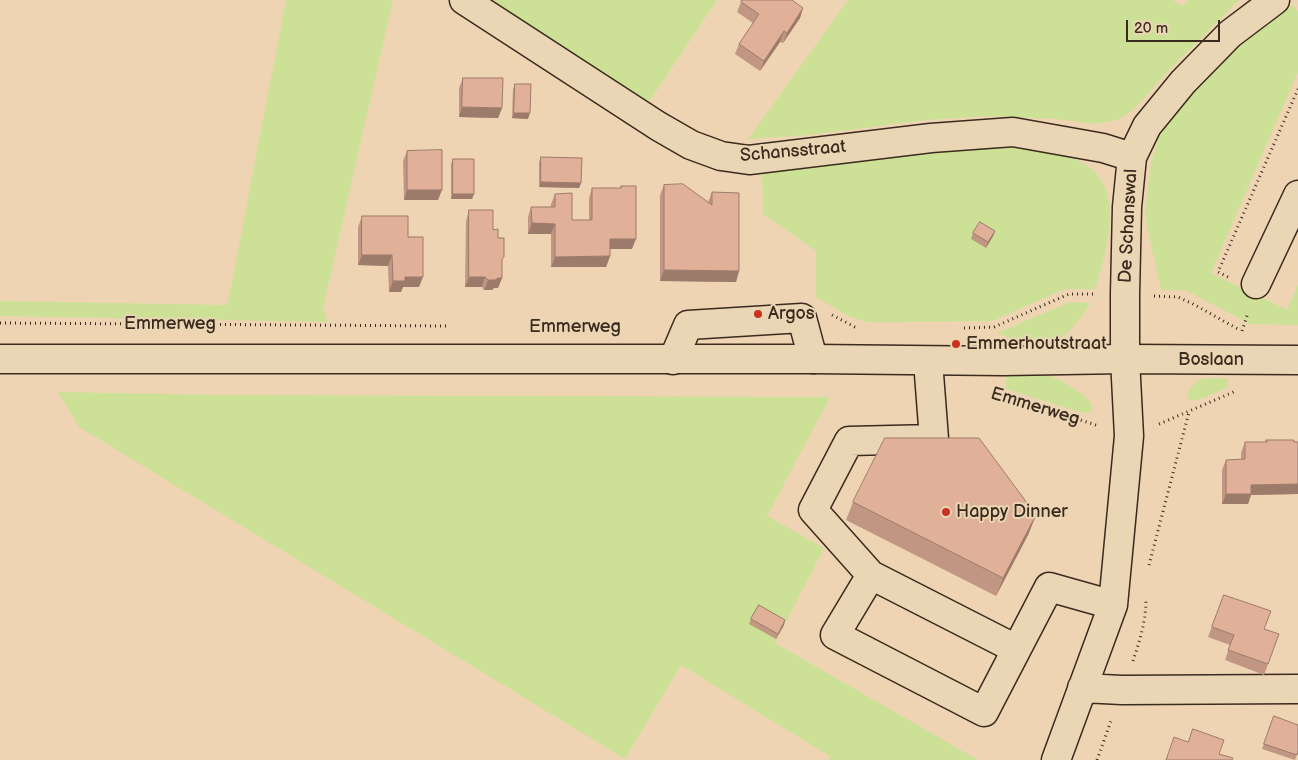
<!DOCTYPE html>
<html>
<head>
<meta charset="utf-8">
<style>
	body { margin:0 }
	#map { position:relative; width:1298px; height:760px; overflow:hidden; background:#eed4b3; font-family:"Balsamiq Sans",sans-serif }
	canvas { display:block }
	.scale { position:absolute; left:1126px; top:20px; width:94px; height:22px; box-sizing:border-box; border:2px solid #3b2a1e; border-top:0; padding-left:6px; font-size:15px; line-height:18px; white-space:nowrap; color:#3b2a1e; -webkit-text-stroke:4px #ead6b4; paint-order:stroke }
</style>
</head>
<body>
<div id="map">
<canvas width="1298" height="760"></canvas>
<div class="scale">20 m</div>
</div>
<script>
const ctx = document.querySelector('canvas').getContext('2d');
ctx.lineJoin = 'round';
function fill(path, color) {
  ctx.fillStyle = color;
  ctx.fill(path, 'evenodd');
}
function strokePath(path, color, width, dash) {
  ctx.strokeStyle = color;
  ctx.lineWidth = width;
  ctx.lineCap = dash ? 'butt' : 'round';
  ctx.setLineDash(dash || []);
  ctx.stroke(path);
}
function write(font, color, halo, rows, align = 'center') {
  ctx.font = font + ' "Balsamiq Sans",sans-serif';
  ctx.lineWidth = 4;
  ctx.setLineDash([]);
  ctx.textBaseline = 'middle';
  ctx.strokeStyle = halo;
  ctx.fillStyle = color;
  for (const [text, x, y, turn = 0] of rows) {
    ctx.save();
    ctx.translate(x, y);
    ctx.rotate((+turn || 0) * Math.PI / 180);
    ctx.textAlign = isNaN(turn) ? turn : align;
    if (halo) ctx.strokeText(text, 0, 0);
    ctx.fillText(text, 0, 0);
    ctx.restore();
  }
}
fill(new Path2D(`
	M286 0H393L323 308 328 322 0 316V301L227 305 228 302Z
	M486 0H717L647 105Z
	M848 0H1172L1182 6 1189 0H1239L1170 69 1135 108 1119 119 1096 124 1056 119 987 116 927 120 809 135 748 139Z
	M1291 4 1298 11V72L1211 273 1287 310 1298 285V325L1250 324 1185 290H1161L1148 232 1145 211 1151 162 1158 139 1171 118 1195 89 1229 55Z
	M991 142C1009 145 1027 148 1045 151 1052 153 1060 153 1067 156 1078 160 1092 167 1099 177 1120 204 1105 259 1095 289H1065L992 321 899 322H866L848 316 816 297V251L763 214 762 170Z
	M1070 302 1091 303C1079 320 1059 350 1035 347 1025 345 1007 337 997 333Z
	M1006 376H1051L1067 384 1083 395 1091 403 1092 411 1083 413 1006 389Z
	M1206 378H1228V387C1215 392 1201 403 1187 399 1188 388 1195 380 1206 378Z
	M58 392 226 395 830 397 767 516 824 548 775 643 978 760H829L831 757 681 665 625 759 79 427Z`), '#cce196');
const minor = new Path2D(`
	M464 0 658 126 691 145 721 156 749 160 931 138 1013 132 1103 148 1132 157
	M1256 284 1298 195
	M673 360 688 325 802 318 813 359
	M928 361 934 439 849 441 813 510 871 575 1016 649
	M871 575 835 635 984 712 1049 587 1113 605
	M1082 688 1122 690 1298 689
	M1056 760 1113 605 1129 436 1125 359V294L1127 207 1132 157 1147 126 1183 82 1230 34 1275 0`);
const major = new Path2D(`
	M0 359H813L1003 361 1125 359 1298 360`);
strokePath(minor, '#3b2a1e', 31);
strokePath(major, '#3b2a1e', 31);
strokePath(new Path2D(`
	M1228 277 1218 272 1298 89
	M1154 296 1178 297 1193 304 1238 329
	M832 315 855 327H858
	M0 323 447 326
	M964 328 994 327 1069 294H1096
	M1242 331 1248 313
	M995 393 1099 426
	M1159 424 1236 391
	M1149 565 1189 412
	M1133 661C1140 640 1146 621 1146 599
	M1097 760 1112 718`), '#3b2a1e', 3, [1, 4]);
strokePath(minor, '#ead6b4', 28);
strokePath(major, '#ead6b4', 28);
fill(new Path2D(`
	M741 2 803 8 800 18 783 43 780 42 760 71 735 54 739 44 753 23 737 12Z
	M463 78 502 108 498 118 459 117V88Z
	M515 84 528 119 512 118 513 89Z
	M407 151 438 200H404L403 161Z
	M541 157 581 183 579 188 539 187V162Z
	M453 159 472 199H451V164Z
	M664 185 708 202 712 192 739 271 736 282 660 281V195Z
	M621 186 632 249H610V256L606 267H551V234H528V217L531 207H551V204L555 194 572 220H589V198L592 188H621Z
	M469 210 493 230 498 238 502 263V278L498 288H494L492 290H484L482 287H465L466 221Z
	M362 216 408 237 419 287H403L401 292H389L388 266 358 265V227Z
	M995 231 993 236 986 248 971 239 973 233Z
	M1266 440 1298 442V494L1251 495 1248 504H1222V470L1226 460 1241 459V453L1245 442H1266Z
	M853 502 1029 533 996 596 846 520Z
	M1224 595 1264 629 1279 634 1264 675 1225 660 1230 645 1208 637Z
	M751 619 784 625 776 639 749 624Z
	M1274 716 1298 751 1295 760 1262 749Z`), '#c19784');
fill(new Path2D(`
	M803 8 800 18 783 43 787 33Z
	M784 31 780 42 760 71 764 61Z
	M462 107 502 108 498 118 459 117Z
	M514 113H530L528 119 512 118Z
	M541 182 581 183 579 188 539 187Z
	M407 190H442L438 200H404Z
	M453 194H474L472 199H451Z
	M532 223 555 224 551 234H528Z
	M995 231 993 236 986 248 988 242Z
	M610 239H636L632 249H606Z
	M362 255H392L388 266 358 265Z
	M610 256 606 267H551L555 257Z
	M664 270 739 271 736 282 660 281Z
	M405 277H423L419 287H403L401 292H389L393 281Z
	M469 277H485L482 287H465Z
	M498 278H502L498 288H494L492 290H484L488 280Z
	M1298 484V494L1251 495 1248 504H1222L1226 494 1251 485Z
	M1036 515 1029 533 996 596 1003 578Z
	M785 620 784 625 776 639 778 634Z`), '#9d7b6b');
const building = new Path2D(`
	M742 0H792L803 8 787 33 784 31 764 61 739 44 759 14 741 2Z
	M463 78H503L502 108 462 107Z
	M515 84H531L530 113H514Z
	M442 150V190H407V151Z
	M541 157 582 158 581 183 541 182Z
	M453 159H474V194H453Z
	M683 184 712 205V192L739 193V271L664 270V185Z
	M621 186H636V239H610V256L555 257V224L532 223 531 207H555V194L572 193V220H592V188H621Z
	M469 210H493V230L498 229V238H504V257L502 259V278H498L495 280H488L485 277H469Z
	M362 216H408V237H423V277H405V281H393L392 255H362Z
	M980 222 995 231 988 242 973 233Z
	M885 438H979L1036 515 1003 578 853 502Z
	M1266 440H1294V442H1298V484L1251 485V494H1226V460L1245 459V442H1267Z
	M1224 595 1271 611 1264 629 1279 634 1268 664 1228 650 1234 635 1212 627Z
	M759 605 785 620 778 634 751 619Z
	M1274 716 1298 725V751L1297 755 1264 744Z
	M1193 729 1224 740 1219 754 1233 758 1232 760H1166L1174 737 1188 742Z`);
fill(building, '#e0b099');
strokePath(building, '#9d7b6b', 1);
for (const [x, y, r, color] of [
	[758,314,5,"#c8321e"],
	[956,344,5,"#c8321e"],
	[946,512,5,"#c8321e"]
]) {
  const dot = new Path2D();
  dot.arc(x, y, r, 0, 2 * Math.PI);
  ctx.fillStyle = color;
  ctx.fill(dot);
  strokePath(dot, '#ead6b4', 2);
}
write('18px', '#3b2a1e', '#ead6b4', [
	["Schansstraat",793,152,-5],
	["De Schanswal",1129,226,-87],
	["Emmerweg",170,324],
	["Emmerweg",575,327],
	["Boslaan",1211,360],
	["Emmerweg",1035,407,17]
]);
write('18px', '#3b2a1e', '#ead6b4', [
	["Argos",768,314],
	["Emmerhoutstraat",966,344],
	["Happy Dinner",956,512]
], 'left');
</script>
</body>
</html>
